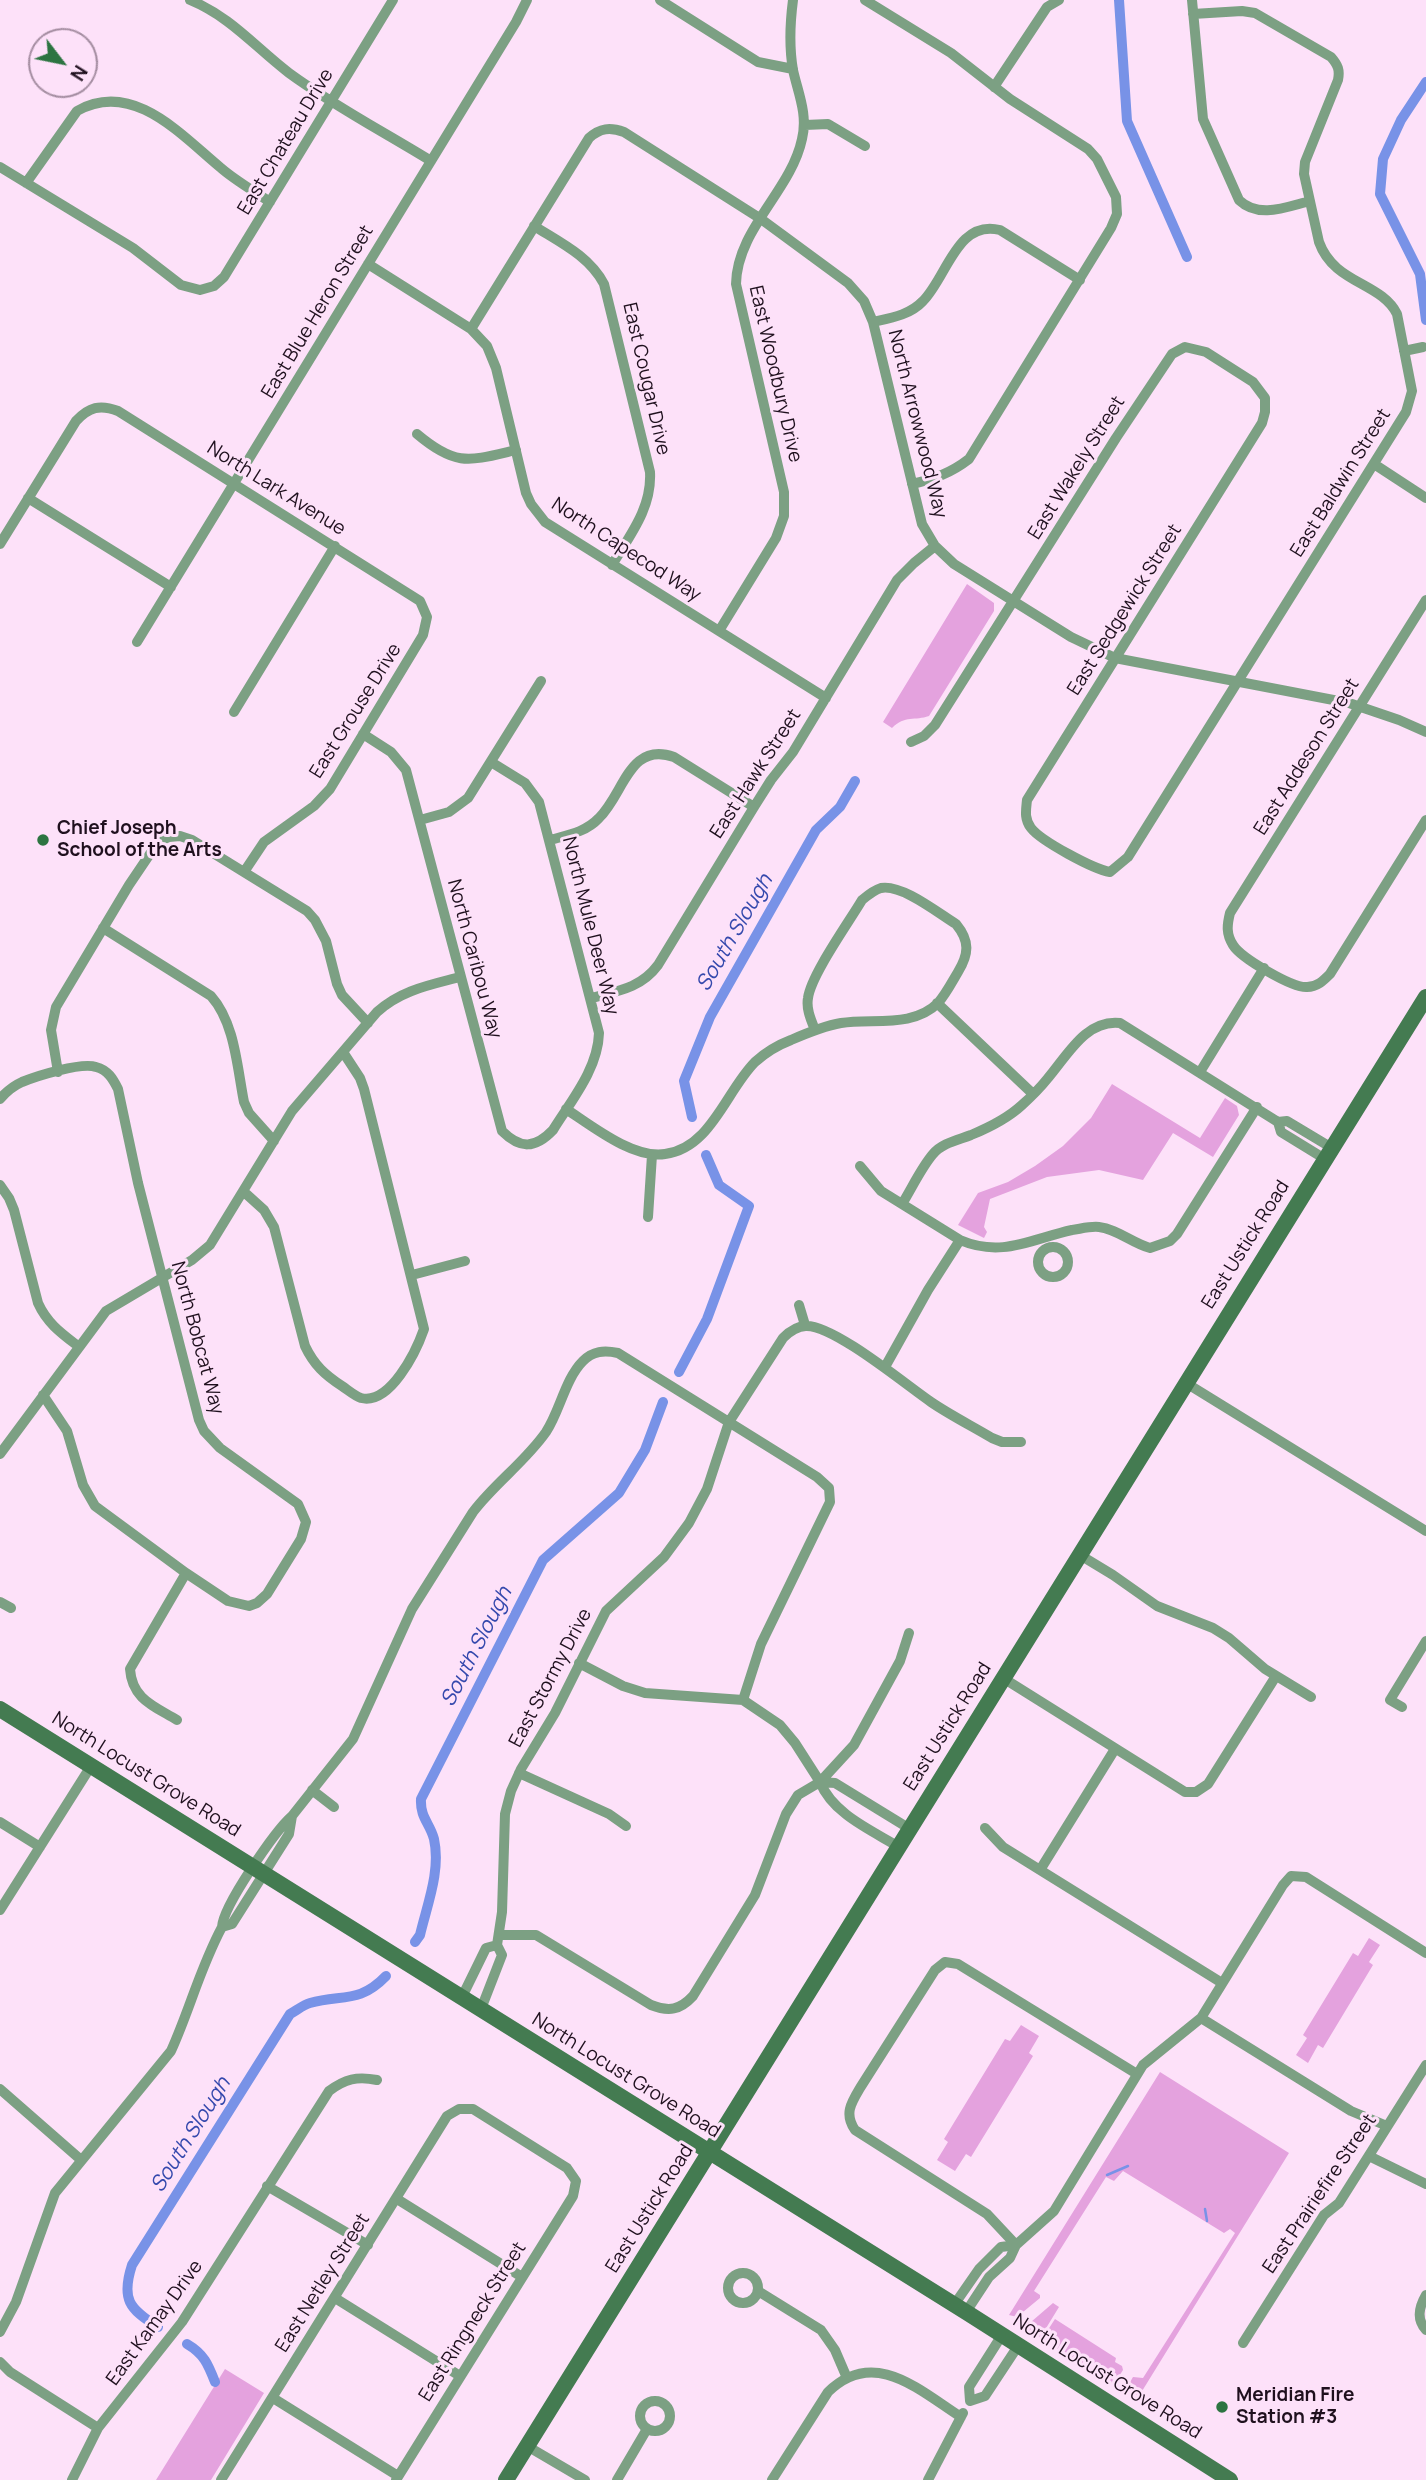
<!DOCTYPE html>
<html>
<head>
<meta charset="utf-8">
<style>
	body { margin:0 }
	#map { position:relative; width:1426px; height:2480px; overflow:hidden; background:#fde1f9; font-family:Manrope,sans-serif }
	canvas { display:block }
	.north { position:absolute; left:28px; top:28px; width:70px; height:70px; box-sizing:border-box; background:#fde1f9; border:2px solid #a48da1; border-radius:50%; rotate:122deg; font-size:19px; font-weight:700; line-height:28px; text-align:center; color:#1f101e }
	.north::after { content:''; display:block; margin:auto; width:24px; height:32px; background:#2c7441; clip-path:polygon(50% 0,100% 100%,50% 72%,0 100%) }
</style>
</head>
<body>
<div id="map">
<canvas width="1426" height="2480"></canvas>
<div class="north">N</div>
</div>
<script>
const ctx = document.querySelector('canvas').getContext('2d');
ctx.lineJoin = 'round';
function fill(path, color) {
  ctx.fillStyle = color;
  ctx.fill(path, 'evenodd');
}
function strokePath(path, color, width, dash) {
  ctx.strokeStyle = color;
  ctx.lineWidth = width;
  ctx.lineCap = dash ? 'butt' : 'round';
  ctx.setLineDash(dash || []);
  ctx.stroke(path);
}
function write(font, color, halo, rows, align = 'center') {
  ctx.font = font + ' Manrope,sans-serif';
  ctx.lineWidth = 6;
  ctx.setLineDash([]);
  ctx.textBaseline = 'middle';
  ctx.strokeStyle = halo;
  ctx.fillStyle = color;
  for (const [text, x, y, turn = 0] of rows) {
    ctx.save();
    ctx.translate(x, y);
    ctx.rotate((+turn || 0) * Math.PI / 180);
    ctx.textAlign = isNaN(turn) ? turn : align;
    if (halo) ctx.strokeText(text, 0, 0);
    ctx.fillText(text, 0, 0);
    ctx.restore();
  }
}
fill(new Path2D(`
	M967 584 994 603V611L929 716C915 721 905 715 892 728L883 722Z
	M1112 1084 1200 1138 1225 1098 1237 1106 1239 1115 1213 1157 1173 1133 1143 1180 1099 1170 1047 1177 990 1199 984 1227 987 1232 984 1238 958 1225 978 1193 1008 1182 1035 1166 1063 1146 1091 1118Z
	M1369 1938 1380 1945 1369 1962 1373 1965 1323 2048 1318 2045 1308 2063 1296 2055 1307 2038 1303 2035 1353 1953 1358 1956Z
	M1021 2025 1039 2036 1029 2053 1033 2056 971 2157 966 2154 955 2171 937 2160 948 2142 944 2139 1005 2039 1010 2041Z
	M1160 2072 1289 2153 1139 2396 1125 2391 1133 2377 1143 2378 1235 2233 1230 2229 1224 2233 1123 2171 1114 2181 1106 2177 1034 2291 1040 2295V2298L1017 2317 1009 2315Z
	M1053 2303 1059 2307 1040 2338 1024 2328Z
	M1055 2319 1116 2358 1115 2362 1122 2366 1123 2370 1114 2384 1042 2339Z
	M225 2369 264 2393 211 2480H156Z`), '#e4a2de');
strokePath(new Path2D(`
	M1107 2175 1128 2166
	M1205 2209 1207 2221`), '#7892e7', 2.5);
strokePath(new Path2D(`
	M1119 0 1127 121 1187 257
	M1426 82 1401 120 1383 159 1380 194 1420 274 1426 320
	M692 1117 684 1081 710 1017 816 830 840 807 855 781
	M679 1372 707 1319 749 1206 719 1185 706 1155
	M415 1942 420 1935C427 1905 441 1871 434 1839 430 1823 420 1818 421 1799L543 1560 619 1493 645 1450 663 1402
	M158 2327C129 2309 121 2299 132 2265L290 2014C296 2011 303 2005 310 2003 342 1994 359 2004 386 1976
	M187 2344C204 2354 208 2364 215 2382`), '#7892e7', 10);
strokePath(new Path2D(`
	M190 0C231 17 255 47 289 73 334 106 384 132 431 161
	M660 0 758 62 793 69
	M865 0 951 53 1010 99 1088 149 1097 159 1116 197 1117 214 1111 228 969 459C951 473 934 479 912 484
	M1192 0 1203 119 1239 200C1259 219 1286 207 1310 201
	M994 87 1047 7 1059 0
	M805 125 828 124 865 146
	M0 167 133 248 181 285 200 290 214 286 224 277 393 0
	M26 183 77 111C133 79 182 136 221 168 236 181 254 191 270 202
	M534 226C561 243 589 256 604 284L650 472C652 508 630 535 612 565
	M368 264 471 329 487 346 496 368 526 493 531 504 545 522 826 698
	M873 322C891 318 910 315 923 301 947 277 957 219 1000 230L1080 280
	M471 329 589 138C600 128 610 127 624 132L761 219 848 283 864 301 873 322 922 524 935 546 954 564 1071 637 1115 658 1349 703 1399 720 1426 732
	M1404 351 1423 347
	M417 434C456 467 469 461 516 450
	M1374 464 1426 498
	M28 498 171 587
	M0 544 76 421C89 407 100 404 118 411L420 601 427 617 423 635 330 789 314 806 264 842 244 872
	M1426 600 1230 913C1227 925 1226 934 1233 945 1241 958 1292 988 1307 987 1317 987 1323 981 1330 974L1426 820
	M719 631 776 538 784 516V492L736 284C737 229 791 191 802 139 808 114 798 93 793 70 789 47 790 23 793 0
	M137 642 516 22 527 0
	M234 712 335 546
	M363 734 391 752 406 770 502 1131C520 1149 535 1149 553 1130 571 1101 598 1069 599 1033L539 802 525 783 491 762
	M911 742 924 736 935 725 1116 438 1172 354 1185 347 1206 352 1253 382 1265 398V412L1262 423 1027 800C1026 810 1024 819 1031 828 1041 841 1093 869 1110 872L1128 857 1406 412 1412 391 1397 314C1381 282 1334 284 1319 242L1304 174 1305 162 1338 80C1340 70 1338 65 1331 57L1255 13 1242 11 1193 14
	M420 820 449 812 468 798 541 681
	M550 840C568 835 586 832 599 818 624 794 629 741 674 757L754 807
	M103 928 211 996C235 1023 237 1067 244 1102L249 1113 274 1141
	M591 998C618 991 641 988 658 965L754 807 771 780 793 752 897 580 914 563 935 546
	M937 1003 1033 1094
	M58 1072 51 1030 56 1007 129 885 158 842 169 837 180 836 192 840 307 911 315 920 326 941 337 984 342 995 368 1023
	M1200 1072 1264 968
	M0 1099C6 1092 13 1086 22 1082 37 1076 81 1062 96 1067 108 1070 113 1079 118 1089L138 1183 199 1420 204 1431 220 1448 298 1504 306 1522 301 1539 267 1594 257 1603 249 1606 228 1601 186 1573 95 1506 83 1485 67 1431 43 1395
	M566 1109C592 1126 633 1159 665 1154 711 1148 726 1091 755 1062 766 1052 778 1045 791 1040 807 1033 824 1026 841 1023 873 1018 913 1028 938 1003 946 994 952 982 958 972 969 954 970 941 956 924 938 913 902 884 881 888 874 890 868 895 862 900 849 922 811 975 808 998 806 1009 811 1020 815 1030
	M1325 1159 1281 1132 1278 1122 1287 1121 1332 1148
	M860 1166 881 1191 960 1240C1002 1258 1031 1239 1072 1230 1080 1229 1090 1226 1099 1227 1117 1229 1132 1243 1150 1248L1170 1241 1177 1234 1257 1107
	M0 1185 9 1198 14 1210 38 1303C47 1323 61 1333 78 1346
	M243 1191 264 1210 274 1227 305 1346C314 1365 325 1375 342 1386 348 1390 355 1396 361 1398 390 1405 416 1352 424 1329L364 1089 360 1078 343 1052
	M902 1204C912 1188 921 1168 933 1154 942 1143 958 1140 971 1135 988 1128 1008 1118 1022 1105 1031 1097 1040 1088 1048 1078 1067 1056 1086 1019 1120 1023L1278 1122
	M648 1217 652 1155
	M1038 1262a15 15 0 1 1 30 0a15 15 0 1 1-30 0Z
	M412 1275 465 1261
	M799 1305 805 1325
	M885 1367 928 1290 960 1240
	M1186 1383 1426 1531
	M0 1454 106 1311 192 1260 210 1245 292 1111 377 1012C401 990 430 985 460 977
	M1080 1555 1113 1575 1157 1606 1213 1628 1229 1638 1265 1669 1311 1697
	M0 1602 11 1608
	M579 1663 623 1686 645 1693 743 1700 780 1725 795 1743 820 1782
	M1003 1678 1185 1792H1196L1208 1784 1276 1676
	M1402 1707 1390 1700 1426 1641
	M177 1720C154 1706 132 1699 130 1669L186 1573
	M519 1773 609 1814 626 1826
	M312 1790 334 1807
	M292 1816 353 1739 412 1609 473 1512C495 1483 525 1462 546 1432 560 1411 565 1379 583 1361 593 1351 604 1350 618 1353L817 1477 829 1488 830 1502 761 1644 743 1700
	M292 1816 289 1834 232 1924 222 1927C223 1906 275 1831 292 1816Z
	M0 1822 40 1847
	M985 1828 1003 1847 1222 1983
	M899 1847C871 1830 833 1814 820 1782L835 1783 910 1829
	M1040 1870 1115 1749
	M0 1910 91 1766
	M499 1935H536L651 2005C669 2012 680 2010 693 1996L755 1895 786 1814 798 1795 820 1782 854 1745 900 1661 909 1633
	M497 1945 502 1912 505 1814 511 1791 521 1769 555 1713 606 1611 664 1557 689 1523 707 1489 729 1422 783 1338C789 1332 796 1326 806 1326 834 1325 906 1385 931 1402 950 1415 972 1426 992 1438L1002 1442H1021
	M462 1997 486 1948 497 1945 502 1955 481 2009
	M1201 2018 1351 2111 1387 2126
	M1137 2074 958 1964 945 1962 935 1970 860 2088C851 2103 844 2114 855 2130L987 2214 1016 2245 1054 2211 1143 2065 1201 2018 1283 1885 1291 1876 1306 1877 1426 1953
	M0 2089 80 2159
	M1369 2156 1426 2184
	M267 2186 368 2245
	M397 2199 522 2277
	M728 2288a15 15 0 1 1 30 0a15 15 0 1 1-30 0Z
	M758 2291 821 2330 835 2350 847 2378
	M1426 2295C1419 2307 1416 2319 1426 2330
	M335 2298 460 2376
	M954 2305 979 2269 1001 2247 1016 2245 1010 2258 989 2277 966 2312
	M0 2332 16 2302 55 2193 171 2051C190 2009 200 1968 222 1927
	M1002 2335 969 2387 970 2401 985 2396 1018 2346
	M1243 2343 1324 2215 1339 2203 1426 2065
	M0 2362 10 2372 98 2428
	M273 2398 398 2476
	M640 2416a15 15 0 1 1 30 0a15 15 0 1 1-30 0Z
	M527 2446 585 2480
	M72 2480 98 2428 182 2322 329 2091C345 2079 357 2076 377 2080
	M221 2480 447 2116 459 2109H473L567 2168 576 2181 573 2196 396 2480
	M617 2480 647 2429
	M772 2480 828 2392C874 2347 919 2390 961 2417
	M928 2480 963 2413`), '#7ca083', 10);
strokePath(new Path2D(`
	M0 1709 966 2312 1230 2480
	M506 2480 1426 997`), '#447b51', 16);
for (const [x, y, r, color] of [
	[43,840,7,"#2c7441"],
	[1222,2407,7,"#2c7441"]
]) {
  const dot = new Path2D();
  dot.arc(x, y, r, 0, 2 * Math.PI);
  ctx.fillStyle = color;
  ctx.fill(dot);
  strokePath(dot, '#fde1f9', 2.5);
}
write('19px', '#1f101e', '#fde1f9', [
	["East Chateau Drive",286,142,-59],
	["East Blue Heron Street",318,312,-59],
	["East Woodbury Drive",775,374,77],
	["East Cougar Drive",646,379,77],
	["North Arrowwood Way",917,424,76],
	["East Wakely Street",1077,468,-58],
	["East Baldwin Street",1341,483,-58],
	["North Lark Avenue",276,489,32],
	["North Capecod Way",626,550,33],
	["East Sedgewick Street",1125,610,-58],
	["East Grouse Drive",356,711,-58],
	["East Addeson Street",1307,757,-58],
	["East Hawk Street",756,774,-57],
	["North Mule Deer Way",590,926,76],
	["North Caribou Way",474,959,75],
	["East Ustick Road",1246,1245,-58],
	["North Bobcat Way",197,1338,75],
	["East Stormy Drive",551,1678,-62],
	["East Ustick Road",948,1727,-58],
	["North Locust Grove Road",146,1775,32],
	["North Locust Grove Road",626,2076,32],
	["East Prairiefire Street",1320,2194,-56],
	["East Ustick Road",650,2209,-58],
	["East Netley Street",323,2283,-58],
	["East Ringneck Street",473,2322,-58],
	["East Kamay Drive",155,2323,-54],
	["North Locust Grove Road",1107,2377,32]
]);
write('bold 19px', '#1f101e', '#fde1f9', [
	["Chief Joseph",57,829],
	["School of the Arts",57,851],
	["Meridian Fire",1236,2396],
	["Station #3",1236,2418]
], 'left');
write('italic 21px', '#3549ad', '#fde1f9', [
	["South Slough",735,933,-60],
	["South Slough",477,1647,-63],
	["South Slough",191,2135,-58]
]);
</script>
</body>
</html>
